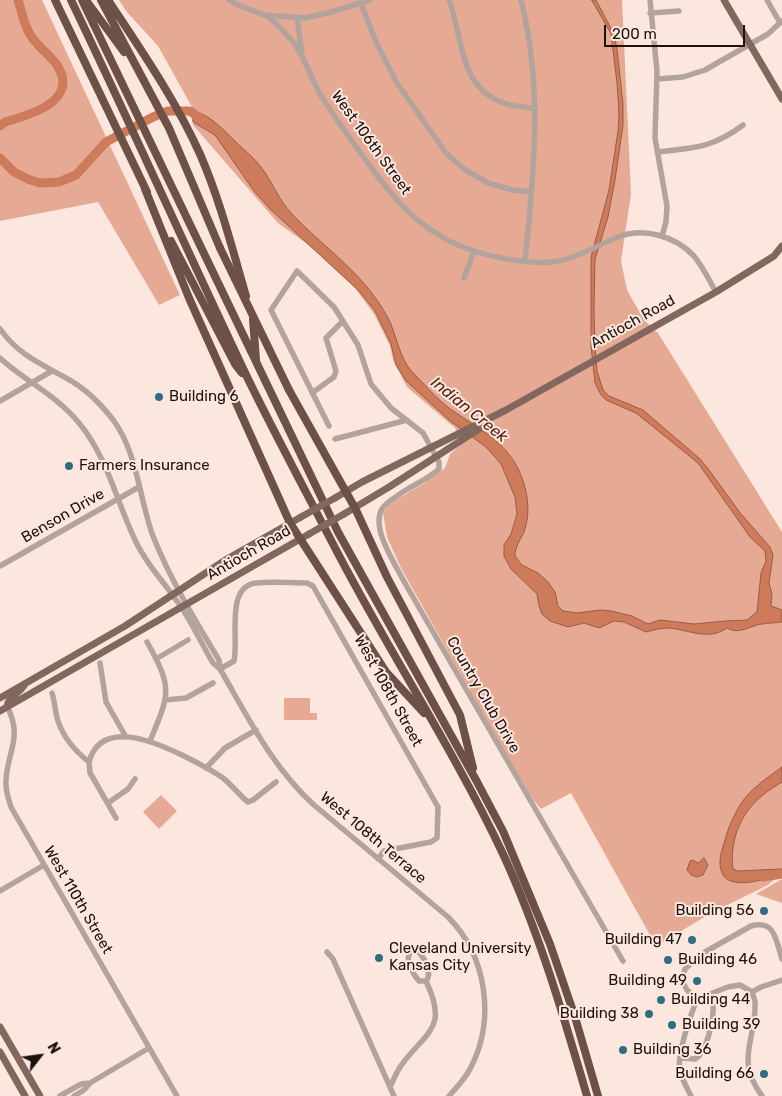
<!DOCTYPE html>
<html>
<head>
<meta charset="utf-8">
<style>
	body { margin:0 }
	#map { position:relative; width:782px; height:1096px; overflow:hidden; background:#fce7df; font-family:Rubik,sans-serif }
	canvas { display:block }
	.north { position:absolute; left:15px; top:1031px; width:50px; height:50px; -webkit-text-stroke:4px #fce7df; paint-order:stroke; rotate:60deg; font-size:14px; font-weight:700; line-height:20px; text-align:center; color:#1d120d }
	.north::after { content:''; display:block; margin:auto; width:18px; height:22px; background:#1d120d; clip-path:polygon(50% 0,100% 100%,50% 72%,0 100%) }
	.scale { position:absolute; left:604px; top:25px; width:141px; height:22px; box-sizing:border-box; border:2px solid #1d120d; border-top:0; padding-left:6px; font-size:15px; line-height:18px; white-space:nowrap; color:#1d120d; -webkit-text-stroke:4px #fce7df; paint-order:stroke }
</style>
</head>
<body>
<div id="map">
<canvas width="782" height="1096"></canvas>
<div class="north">N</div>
<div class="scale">200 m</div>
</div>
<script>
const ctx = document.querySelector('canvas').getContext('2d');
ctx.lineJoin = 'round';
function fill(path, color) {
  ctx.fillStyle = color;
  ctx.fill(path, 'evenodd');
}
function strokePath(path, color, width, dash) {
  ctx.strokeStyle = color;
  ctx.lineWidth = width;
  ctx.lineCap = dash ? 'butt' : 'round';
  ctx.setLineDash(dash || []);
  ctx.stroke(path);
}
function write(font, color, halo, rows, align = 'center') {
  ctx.font = font + ' Rubik,sans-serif';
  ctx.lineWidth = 4;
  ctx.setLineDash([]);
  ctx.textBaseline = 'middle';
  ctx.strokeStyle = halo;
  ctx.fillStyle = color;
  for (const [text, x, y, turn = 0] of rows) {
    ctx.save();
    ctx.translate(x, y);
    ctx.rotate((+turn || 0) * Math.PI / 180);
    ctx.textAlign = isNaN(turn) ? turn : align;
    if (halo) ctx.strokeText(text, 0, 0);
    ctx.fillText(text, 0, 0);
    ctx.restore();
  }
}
fill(new Path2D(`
	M0 0H42L180 295 159 305 98 202 0 221Z
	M119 0H622L631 194 621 261 627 290 644 320 658 333 782 532V873L768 885 713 912 656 946 571 793 541 809 534 801 502 748 401 568 387 537 383 513 389 504 423 484 445 468 450 454 463 443 455 428 407 387 393 360 390 346 374 314 355 288 314 249 278 223 193 125 192 107 158 46 126 11Z
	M284 698H310V713H317V720H284Z
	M161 795 177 811 159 829 143 812Z
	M782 879V903L756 894Z`), '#e6aa94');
const water = new Path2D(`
	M592 0H596L614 34 617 49 623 104V125L615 180 608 217 595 259 594 309 595 347 597 371 603 390 609 396 643 410 699 458 706 466 741 514 770 547 773 555 769 583 772 594 771 606 782 610V622C775 623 768 623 762 624 749 626 739 635 727 628 708 641 689 630 669 628 661 628 653 630 646 632L624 622 614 621 599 628 584 623 568 627 550 621 542 614 539 606 537 594 511 569 504 556V545L511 534 517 514 515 497 501 464 486 447 450 421 406 381 396 365 391 344 375 311 358 290 270 209 254 191 215 135 193 122 192 110C212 116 222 129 237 143 246 152 256 159 263 170 274 185 278 199 292 214 320 244 356 268 379 303 385 312 391 322 394 333 399 347 403 363 414 374 425 385 436 398 449 408 475 427 507 441 520 473 528 492 531 512 524 532 520 541 515 546 515 556L522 565 538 573 548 582 555 592 558 606 563 611 577 613 600 610 611 611 632 616 648 624 660 620 694 624 725 621 747 620 757 612 761 573 766 561 765 551 750 537 698 463 636 413 606 400 601 395 595 383 591 346V257L609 190 618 131 619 113 617 83 611 34Z
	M782 767V782C759 796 745 808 736 834 733 845 731 857 733 869L738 871 780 869H782V873C768 879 726 893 721 870 718 860 722 850 725 840 728 828 733 817 740 805 750 789 767 778 782 767Z
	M704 858 708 865 703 875 697 877 691 875 687 870 690 861 693 860 698 863Z`);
fill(water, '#ce7b5c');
strokePath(water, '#995c44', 1);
strokePath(new Path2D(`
	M0 126 5 122C30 115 80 101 57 65 50 55 38 47 31 36 24 26 22 12 18 0
	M0 158 14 172 30 180 40 183 59 182 76 175 106 142 153 117 168 111H190L201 119
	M764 877 782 874`), '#ce7b5c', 9);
strokePath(new Path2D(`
	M229 0C240 7 252 10 264 15 272 18 288 36 294 43 305 58 311 78 320 94 330 111 343 127 354 144 386 189 412 227 465 248 489 257 533 266 558 261 580 257 598 245 618 237 644 227 675 236 694 256 703 267 709 280 716 292
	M449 0C463 36 458 85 501 102 512 107 524 106 535 109
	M521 0C543 86 534 174 525 261
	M650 0 657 71 655 138 667 206 666 222 662 236
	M767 0 780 23
	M361 3 376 42 397 83 446 153 464 169 488 183 513 190 532 192
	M650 13 679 11
	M265 15 305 18 328 13 370 0
	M297 17 302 55
	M657 79 683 77 705 70 768 34 782 21
	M657 152C693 148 713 148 743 125
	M464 278 474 251
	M0 329C19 355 39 363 66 378 85 388 101 404 114 421 138 455 139 498 153 536 170 579 195 620 219 660L220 669C248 717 272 767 314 805L448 917C487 956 496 1020 470 1069 465 1079 456 1088 449 1096
	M0 358C26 382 55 394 79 423 108 458 116 501 136 542 148 567 166 584 181 607 193 624 202 645 213 663L220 669
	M312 393 334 377 336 371 326 338 343 321
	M0 401 52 371
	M329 426 271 310 297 271 334 307 358 345 371 384 391 408 423 433 439 462V469C428 479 415 484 403 492 396 497 386 502 382 509 370 528 397 567 406 585L623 961
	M335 439 407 420
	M0 566 139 487
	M147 642C173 688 170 693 150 741
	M156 659 188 640
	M100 663 106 702 126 737
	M220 669 234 661C239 640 225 586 256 583 273 581 290 583 307 583L313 586 438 807 437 838 431 842 384 851 378 859
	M52 693C55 702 55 712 58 721 64 739 75 751 89 762L90 773 93 778 116 818
	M165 700 186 698 213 683
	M7 706C23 738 8 749 6 780 5 789 8 798 11 807L177 1096
	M89 762C101 718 155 742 182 755 196 762 210 769 223 778 232 785 239 795 248 802L253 800 276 782
	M206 768 225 748 256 730
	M108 803 128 789 135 779
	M0 891 44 865
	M327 952 333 959 394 1096
	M752 992 761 987 782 980
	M697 999 687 990 682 981 685 969 705 952 751 926C776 919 776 942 782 959
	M681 1058 695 1059C707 1052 714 1019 713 1005 713 1001 711 998 709 994
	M390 1087C394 1079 397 1070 403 1063 428 1030 448 1028 426 981 433 973 424 956 416 950 400 952 413 974 419 981H426
	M60 1096 81 1084 90 1083
	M74 1096 84 1090 90 1083 149 1048
	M691 1096C687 1088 682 1079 680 1071 676 1056 691 1014 697 999L728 987 740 985 752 992 755 1001C757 1040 734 1058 762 1096`), '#b2a39d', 5.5);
strokePath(new Path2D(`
	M724 0 782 99
	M335 498 362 482 506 410 716 292 774 256 782 246
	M344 514 389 487 479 429
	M0 698 125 626 227 559 301 517
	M7 706C9 695 20 694 25 684
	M0 711 309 534
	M0 1027 40 1096
	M0 1052 25 1096`), '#81675d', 7);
strokePath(new Path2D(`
	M55 0 147 192
	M71 0C132 127 189 255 249 381 276 436 305 490 333 544 387 649 453 748 503 854 539 932 563 1014 587 1096
	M82 0 338 532 476 780 503 831 550 944 575 1017 598 1096
	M101 0 169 128 220 248
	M108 0C141 50 175 99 200 154 220 200 232 248 246 296
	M88 3 124 52
	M145 189 189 298 290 523 386 672 424 713
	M171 241 235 364 242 373
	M253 319 256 360
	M289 390 355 508 387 577 460 715 473 768`), '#6e5146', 8);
strokePath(new Path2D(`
	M301 517 335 498
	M309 534 344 514`), '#81675d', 7);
strokePath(new Path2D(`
	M220 248 289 390`), '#6e5146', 8);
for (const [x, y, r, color] of [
	[159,397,5,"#2e6e82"],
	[69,466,5,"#2e6e82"],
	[764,911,5,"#2e6e82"],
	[692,940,5,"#2e6e82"],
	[379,958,5,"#2e6e82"],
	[668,960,5,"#2e6e82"],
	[697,981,5,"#2e6e82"],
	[661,1000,5,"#2e6e82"],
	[649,1014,5,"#2e6e82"],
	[672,1025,5,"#2e6e82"],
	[623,1050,5,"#2e6e82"],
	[764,1074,5,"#2e6e82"]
]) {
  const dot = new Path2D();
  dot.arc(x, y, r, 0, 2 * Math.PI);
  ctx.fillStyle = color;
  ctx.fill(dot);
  strokePath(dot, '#fce7df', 2);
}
write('15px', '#1d120d', '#fce7df', [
	["West 106th Street",371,143,54],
	["Antioch Road",633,322,-29],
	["Benson Drive",63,516,-30],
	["Antioch Road",249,553,-30],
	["West 108th Street",388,691,61],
	["Country Club Drive",483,695,60],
	["West 108th Terrace",373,838,40],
	["West 110th Street",78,900,60]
]);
write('15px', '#1d120d', '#fce7df', [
	["Building 6",169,397],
	["Farmers Insurance",79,466],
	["Building 56",754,911,"right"],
	["Building 47",682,940,"right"],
	["Cleveland University",389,949],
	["Kansas City",389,966],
	["Building 46",678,960],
	["Building 49",687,981,"right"],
	["Building 44",671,1000],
	["Building 38",639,1014,"right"],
	["Building 39",682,1025],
	["Building 36",633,1050],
	["Building 66",754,1074,"right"]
], 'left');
write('italic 16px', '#57220b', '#fce7df', [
	["Indian Creek",469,410,39]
]);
</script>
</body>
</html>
